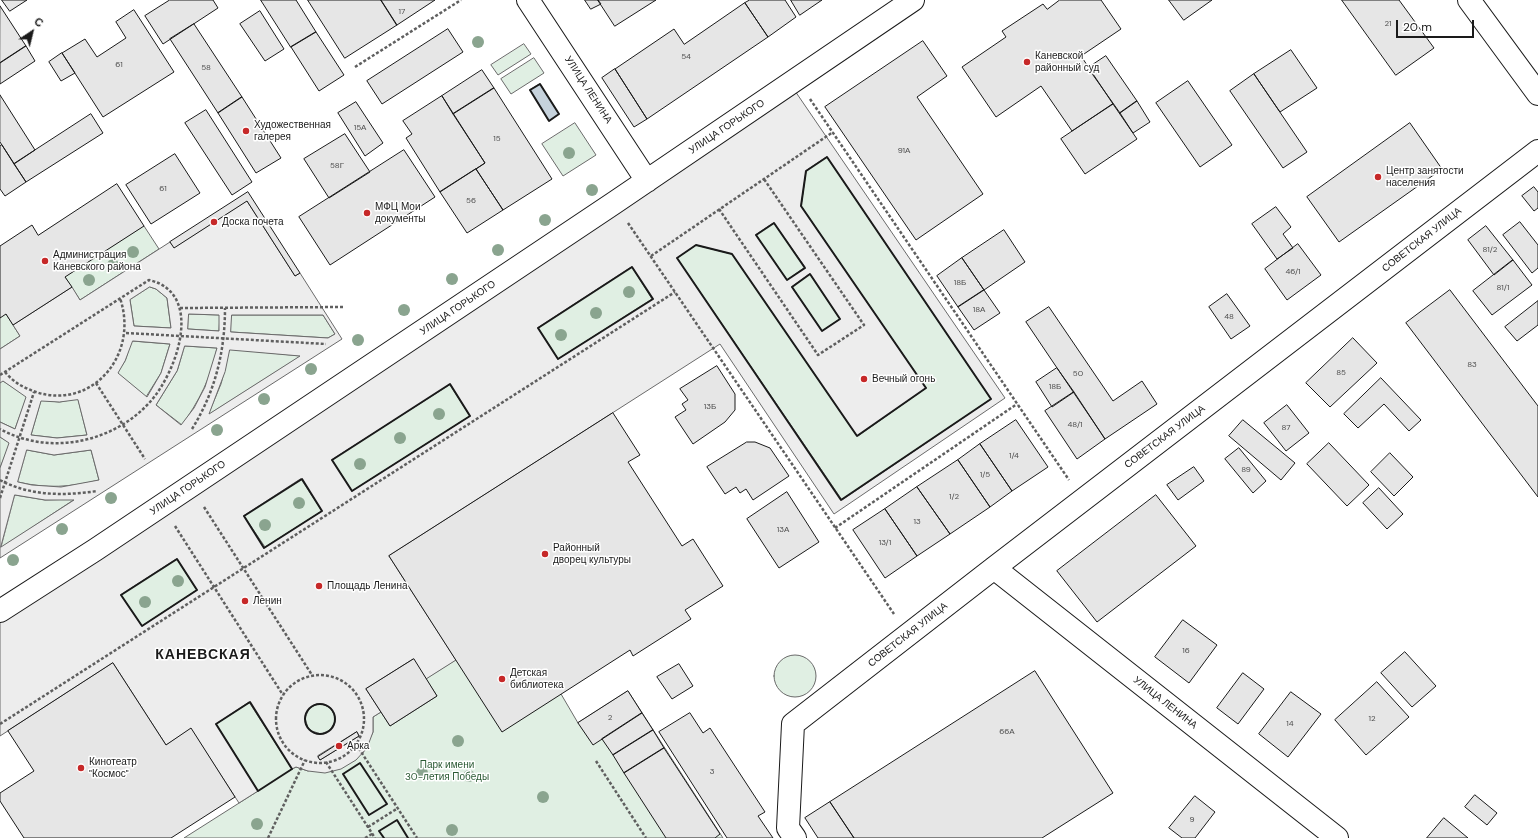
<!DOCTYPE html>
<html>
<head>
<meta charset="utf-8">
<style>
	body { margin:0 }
	#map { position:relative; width:1538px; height:838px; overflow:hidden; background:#fff; font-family:"DM Sans",sans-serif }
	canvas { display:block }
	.north { position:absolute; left:12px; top:12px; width:40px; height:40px; -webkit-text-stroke:3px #fff; paint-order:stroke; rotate:35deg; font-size:11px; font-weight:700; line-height:16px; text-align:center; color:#1a1a1a }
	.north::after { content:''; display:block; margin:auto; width:14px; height:18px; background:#1a1a1a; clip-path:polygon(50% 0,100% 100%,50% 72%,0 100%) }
	.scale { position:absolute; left:1396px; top:20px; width:78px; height:18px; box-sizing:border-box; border:2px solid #1a1a1a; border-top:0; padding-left:5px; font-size:12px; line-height:14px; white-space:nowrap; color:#1a1a1a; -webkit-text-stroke:3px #fff; paint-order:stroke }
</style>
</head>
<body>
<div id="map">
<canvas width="1538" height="838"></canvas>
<div class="north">С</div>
<div class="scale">20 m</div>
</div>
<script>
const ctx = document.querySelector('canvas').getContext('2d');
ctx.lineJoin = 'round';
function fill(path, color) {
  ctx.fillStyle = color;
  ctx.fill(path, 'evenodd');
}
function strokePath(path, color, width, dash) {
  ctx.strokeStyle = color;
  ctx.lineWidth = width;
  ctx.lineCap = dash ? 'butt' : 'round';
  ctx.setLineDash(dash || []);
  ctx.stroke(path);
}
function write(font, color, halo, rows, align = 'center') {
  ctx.font = font + ' "DM Sans",sans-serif';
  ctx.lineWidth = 3;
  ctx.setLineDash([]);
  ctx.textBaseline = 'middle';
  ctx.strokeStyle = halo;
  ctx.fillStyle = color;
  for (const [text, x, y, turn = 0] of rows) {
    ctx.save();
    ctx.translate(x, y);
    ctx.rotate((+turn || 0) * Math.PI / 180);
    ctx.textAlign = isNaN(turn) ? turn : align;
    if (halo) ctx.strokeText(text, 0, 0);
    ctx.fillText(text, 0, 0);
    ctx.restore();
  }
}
const green = new Path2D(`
	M524 44 531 54 498 75 491 65Z
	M534 58 544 73 511 94 501 79Z
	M575 123 596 155 563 176 542 144Z
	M827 157 991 399 841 500 677 258 696 245 732 254 858 436 926 388 801 206 806 171Z
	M774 223 805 268 787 280 756 235Z
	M144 226 159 249 80 300 65 277Z
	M632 267 653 299 558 359 538 328Z
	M810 274 840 319 822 331 792 287Z
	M150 287 156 289 167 298 171 328 134 326 130 300Z
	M6 314 20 336 0 349V318Z
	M189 314 220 315 219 331 188 329Z
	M231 315H323L335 334 328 338 231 332Z
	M132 341 170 344 161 373 146 397 117 373 125 361Z
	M185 346 217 348C211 378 199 401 182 425L156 405 177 371Z
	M230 349 301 356 208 415 221 384Z
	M3 381 27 396 15 429 0 422V383Z
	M450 384 470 416 352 491 332 460Z
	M78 399 87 435 57 438 31 435 41 400 59 402Z
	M0 437 10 443 0 468Z
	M27 450 54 455 91 450 99 480C71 487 47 489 18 482Z
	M302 479 322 511 264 548 244 516Z
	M15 495 45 500 75 499 1 548Z
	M177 559 197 590 142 626 121 595Z
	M774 676a21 21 0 1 1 42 0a21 21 0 1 1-42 0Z
	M456 660 561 694 578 723 628 691 723 838H184L258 791 216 724 250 702 292 769 296 767 308 771 363 753 373 732V717L381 712 390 726 437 696 426 679Z
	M305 719a15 15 0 1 1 30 0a15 15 0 1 1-30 0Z`);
fill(green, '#e0efe3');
strokePath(green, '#6a6a6a', 1);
const parking = new Path2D(`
	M793 88 1005 398 834 514 720 344 389 556 456 660 426 679 413 659 366 689 381 712 373 717V732L367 748 356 760 341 769 325 773 308 771 296 767 292 769 249 702 216 724 258 791 239 803 191 729 166 745 113 663 0 736V617ZM827 157 991 399 842 500 677 258 696 245 732 254 857 436 926 388 801 206 806 171ZM774 223 805 267 787 280 756 235ZM632 267 652 299 558 359 538 328ZM810 274 840 319 822 331 792 287ZM450 385 470 416 352 491 332 460ZM301 479 322 511 265 547 244 516ZM177 559 197 590 142 626 121 595ZM317 704H322L331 708 335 717V722L330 730 321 734 312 731 308 728 305 718 309 709ZM357 732 359 736 320 760 318 756Z
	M247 201 295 276 300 273 342 339 0 558V468L9 443 0 437V422L15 429 26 397 3 381 0 383V349L20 336 13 325 72 287 80 300 170 242 174 247ZM150 287 156 289 167 298 171 328 134 326 130 300ZM189 314 219 315V331L188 329ZM232 315H323L335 334 328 338 231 332ZM133 341 170 344 161 373 147 397 118 373 125 361ZM185 346 217 348 205 387 194 408 181 425 156 405 177 371ZM230 350 300 356 209 414 225 372ZM78 400 87 435 57 438 31 435 41 401 59 402ZM27 450 54 455 91 450 99 480 61 487 32 485 18 482ZM15 495 45 500H74L1 547Z`);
fill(parking, '#ededed');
strokePath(parking, '#6a6a6a', 1);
const water = new Path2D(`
	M540 84 559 114 549 121 530 90Z`);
fill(water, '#c6d2dc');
strokePath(water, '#6a6a6a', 1);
const building = new Path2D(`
	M2 0H27L10 11Z
	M170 0H213L218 8 163 44 145 16Z
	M261 0H296L316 32 291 47Z
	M308 0H381L397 25 345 58Z
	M381 0H435L397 25Z
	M585 0H598L601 4 591 9Z
	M598 0H656L615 26Z
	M750 0H785L796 17 768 37 745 3Z
	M791 0H822L800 15Z
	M1060 0H1101L1121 29 1081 56 1113 104 1072 131 1041 86 996 117 962 67 1006 37 1002 31 1043 4 1047 9Z
	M1169 0H1212L1184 20Z
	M1342 0H1399L1434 48 1396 75Z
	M745 3 768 37 647 119 615 69 674 29 684 44Z
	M0 6 26 46 0 63Z
	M134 10 174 72 103 117 62 53 85 39 97 57 126 38 116 22Z
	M260 11 284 49 265 61 240 24Z
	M194 24 242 97 218 113 170 39Z
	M448 29 463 52 382 104 367 81Z
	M316 32 344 75 319 91 291 47Z
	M923 41 947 76 917 97 983 194 916 240 825 107Z
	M26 46 35 61 0 84V63Z
	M1291 50 1317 88 1280 112 1254 74Z
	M62 53 75 73 61 81 49 62Z
	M1106 56 1137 101 1120 113 1088 68Z
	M615 69 647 119 634 127 602 78Z
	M482 70 494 88 453 114 442 96Z
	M1254 74 1307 152 1283 168 1230 91Z
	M1188 81 1232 145 1200 167 1156 103Z
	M494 88 552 179 503 210 476 169 485 163 453 114Z
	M0 95 35 150 14 164 0 142Z
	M442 96 485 163 440 192 406 138 412 134 403 121Z
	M242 97 281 158 256 173 218 113Z
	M1137 101 1150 122 1133 133 1120 113Z
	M356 102 383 143 365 156 338 113Z
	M1113 104 1137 139 1085 174 1061 139Z
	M206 110 252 182 232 195 185 123Z
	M91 114 103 133 26 182 14 164Z
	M1410 123 1442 169 1339 242 1307 197Z
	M345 134 370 172 329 198 304 159Z
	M2 145 26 182 5 196 0 189V146Z
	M404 150 435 197 330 265 299 217Z
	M175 154 200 193 151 224 126 185Z
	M476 169 503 210 467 233 440 192Z
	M117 184 144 226 65 277 72 287 13 325 6 314 0 318V246L32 225 38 235Z
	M1534 187 1538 192V208L1534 211 1522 196Z
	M248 192 300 273 295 276 247 201 174 248 170 242Z
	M1276 207 1291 227 1283 234 1293 248 1277 259 1252 224Z
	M1520 222 1538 245V268L1532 273 1503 235Z
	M1486 226 1513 260 1494 275 1468 240Z
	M1004 230 1025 262 984 290 962 258Z
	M1298 244 1321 275 1287 300 1265 269Z
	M962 258 984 290 958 307 937 276Z
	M1513 260 1532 285 1492 315 1473 291Z
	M984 290 1000 313 974 330 958 307Z
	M1450 290 1538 406V497L1406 323Z
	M1227 294 1250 326 1231 339 1209 307Z
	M1538 301V325L1517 341 1505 327Z
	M1049 307 1113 401 1142 381 1157 404 1105 439 1026 322Z
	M1353 338 1377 363 1330 407 1306 383Z
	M717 366 735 394V410L725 422 693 444 675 417 686 410 682 404 688 400 680 389Z
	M1057 368 1074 392 1052 407 1036 382Z
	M1381 378 1421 420 1409 431 1384 404 1358 428 1344 414Z
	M1074 392 1105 439 1077 459 1045 411Z
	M1287 405 1309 433 1286 451 1264 423Z
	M613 413 640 455 628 462 682 546 693 539 723 586 685 610 691 619 633 656 630 650 502 732 389 556Z
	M1016 420 1048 467 1012 491 980 444Z
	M1243 420 1295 463 1281 480 1229 436Z
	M747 442H755L770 448 789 476 753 500 746 489 740 493 736 487 725 494 707 467Z
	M1329 443 1369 485 1347 506 1307 464Z
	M980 444 1012 491 990 507 958 460Z
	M1239 448 1266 481 1253 493 1225 459Z
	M1390 453 1413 477 1394 496 1371 472Z
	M958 460 990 507 950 534 917 487Z
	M1194 467 1204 481 1178 500 1167 485Z
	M917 487 950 534 917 556 885 509Z
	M1379 488 1403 514 1387 529 1363 503Z
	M787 492 819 542 779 568 747 519Z
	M1156 495 1196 546 1097 622 1057 571Z
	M885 509 917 556 885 578 853 530Z
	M1183 620 1217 645 1189 683 1155 657Z
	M1405 652 1436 686 1412 707 1381 673Z
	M414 659 437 696 390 726 366 689Z
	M113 663 166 745 191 728 235 797 171 838H24L0 801V793L34 771 8 731Z
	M679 664 693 686 672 699 657 677Z
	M1035 671 1113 793 1042 838H854L830 802Z
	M1243 673 1264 689 1238 724 1217 708Z
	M1377 682 1409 717 1366 755 1335 720Z
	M628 691 642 713 593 745 578 723Z
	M1291 692 1321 714 1288 757 1259 734Z
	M642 713 653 730 613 755 602 739Z
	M690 713 703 733 710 728 765 812 758 816 773 838H727L659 732Z
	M653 730 664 748 624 773 613 755Z
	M357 732 359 736 320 760 318 757Z
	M664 748 720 834 715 838H666L624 773Z
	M1475 795 1497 813 1487 825 1465 807Z
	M1195 796 1215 812 1195 838H1182L1169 828Z
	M830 802 854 838H818L805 818Z
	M1444 818 1468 838H1427Z`);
fill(building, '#e6e6e6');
strokePath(building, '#1a1a1a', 1);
const minor = new Path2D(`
	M528 0 647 181
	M994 568 1337 838
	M0 611 95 550 614 203 913 0
	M795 838 788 828 793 724 994 568 1538 151`);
const tertiary = new Path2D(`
	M1469 0 1538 94`);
strokePath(minor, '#1a1a1a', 24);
strokePath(tertiary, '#1a1a1a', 24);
strokePath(new Path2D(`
	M355 67 461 0
	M810 99 1069 480
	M719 209 818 355 864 325 764 179
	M628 223 894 614
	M651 256 833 132
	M180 308 345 307
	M126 333 326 344
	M5 372C10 378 17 384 24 387 84 418 141 360 120 298
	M0 375 149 280C205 293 177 372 150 402 113 443 49 456 0 429
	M96 383 145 459
	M192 429C215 392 225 352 225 308
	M0 480C30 496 64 496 97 491
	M0 498 34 392
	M204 507 312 675
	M175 526 283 695
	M835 528 1017 404
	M276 719a44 44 0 1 1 88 0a44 44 0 1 1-88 0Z
	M0 724 675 292
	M356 744 417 838
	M596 761 646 838
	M326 762 375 838
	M368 827 398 808
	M268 838 305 760
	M365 838 372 834`), '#5f5f5f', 2.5, [3, 2]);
strokePath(minor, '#fff', 22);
strokePath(tertiary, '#fff', 22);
strokePath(new Path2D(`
	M540 84 559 114 549 121 530 90Z
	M827 157 991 399 841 500 677 258 696 245 732 254 857 436 926 388 801 206 806 171Z
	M774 223 805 268 787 280 756 235Z
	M632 267 653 299 558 359 538 328Z
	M810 274 840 319 822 331 792 287Z
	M450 384 470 416 352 491 332 460Z
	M302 479 322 511 264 548 244 516Z
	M177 559 197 590 142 626 121 595Z
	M250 702 292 769 258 791 216 724Z
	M305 719a15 15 0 1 1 30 0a15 15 0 1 1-30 0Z
	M360 763 387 804 369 815 343 774Z
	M384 838 379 831 397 820 408 838`), '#1a1a1a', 2);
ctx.fillStyle = '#8aa48f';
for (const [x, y] of [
	[478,42],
	[569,153],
	[592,190],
	[545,220],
	[498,250],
	[133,252],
	[113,265],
	[452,279],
	[89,280],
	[629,292],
	[404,310],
	[596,313],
	[561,335],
	[358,340],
	[311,369],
	[264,399],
	[439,414],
	[217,430],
	[400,438],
	[360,464],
	[111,498],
	[299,503],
	[265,525],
	[62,529],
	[13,560],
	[178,581],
	[145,602],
	[458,741],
	[422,773],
	[469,776],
	[543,797],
	[257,824],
	[452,830]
]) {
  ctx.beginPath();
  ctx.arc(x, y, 6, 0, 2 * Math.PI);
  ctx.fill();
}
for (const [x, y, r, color] of [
	[1027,62,4,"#c62828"],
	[246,131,4,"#c62828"],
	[1378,177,4,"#c62828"],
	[367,213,4,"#c62828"],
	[214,222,4,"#c62828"],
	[45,261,4,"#c62828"],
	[864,379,4,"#c62828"],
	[545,554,4,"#c62828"],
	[319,586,4,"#c62828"],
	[245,601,4,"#c62828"],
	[502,679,4,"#c62828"],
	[339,746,4,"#c62828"],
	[81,768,4,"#c62828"]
]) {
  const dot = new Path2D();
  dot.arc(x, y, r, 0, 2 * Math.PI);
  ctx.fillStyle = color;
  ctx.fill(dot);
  strokePath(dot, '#fff', 1.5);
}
write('8px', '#4d4d4d', null, [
	["17",402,12],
	["21",1388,24],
	["54",686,57],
	["61",119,65],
	["58",206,68],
	["15А",360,128],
	["15",497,139],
	["91А",904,151],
	["58Г",337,166],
	["61",163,189],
	["56",471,201],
	["81/2",1490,250],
	["46/1",1293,272],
	["18Б",960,283],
	["81/1",1503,288],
	["18А",979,310],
	["48",1229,317],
	["83",1472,365],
	["85",1341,373],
	["50",1078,374],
	["18Б",1055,387],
	["13Б",710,407],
	["48/1",1075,425],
	["87",1286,428],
	["1/4",1014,456],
	["89",1246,470],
	["1/5",985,475],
	["1/2",954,497],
	["13",917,522],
	["13А",783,530],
	["13/1",885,543],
	["16",1186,651],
	["2",610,718],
	["12",1372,719],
	["14",1290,724],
	["66А",1007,732],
	["3",712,772],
	["9",1192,820]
]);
write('10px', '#1a1a1a', '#fff', [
	["Каневской",1035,56],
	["районный суд",1035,68],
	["Художественная",254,125],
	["галерея",254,137],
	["Центр занятости",1386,171],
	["населения",1386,183],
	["МФЦ Мои",375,207],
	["документы",375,219],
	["Доска почета",222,222],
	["Администрация",53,255],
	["Каневского района",53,267],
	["Вечный огонь",872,379],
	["Районный",553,548],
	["дворец культуры",553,560],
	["Площадь Ленина",327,586],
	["Ленин",253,601],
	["Детская",510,673],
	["библиотека",510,685],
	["Арка",347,746],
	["Кинотеатр",89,762],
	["\"Космос\"",89,774]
], 'left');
write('10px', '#1a1a1a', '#fff', [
	["УЛИЦА ЛЕНИНА",588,90,57],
	["УЛИЦА ГОРЬКОГО",727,127,-34],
	["СОВЕТСКАЯ УЛИЦА",1422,240,-38],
	["УЛИЦА ГОРЬКОГО",458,308,-34],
	["СОВЕТСКАЯ УЛИЦА",1165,437,-37],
	["УЛИЦА ГОРЬКОГО",188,488,-34],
	["СОВЕТСКАЯ УЛИЦА",908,635,-38],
	["УЛИЦА ЛЕНИНА",1165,703,38]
]);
write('10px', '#2b5a34', '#fff', [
	["Парк имени",447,765],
	["30-летия Победы",447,777]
]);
ctx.letterSpacing = '1px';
write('bold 14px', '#1a1a1a', '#fff', [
	["КАНЕВСКАЯ",203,655]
]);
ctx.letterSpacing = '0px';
</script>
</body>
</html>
